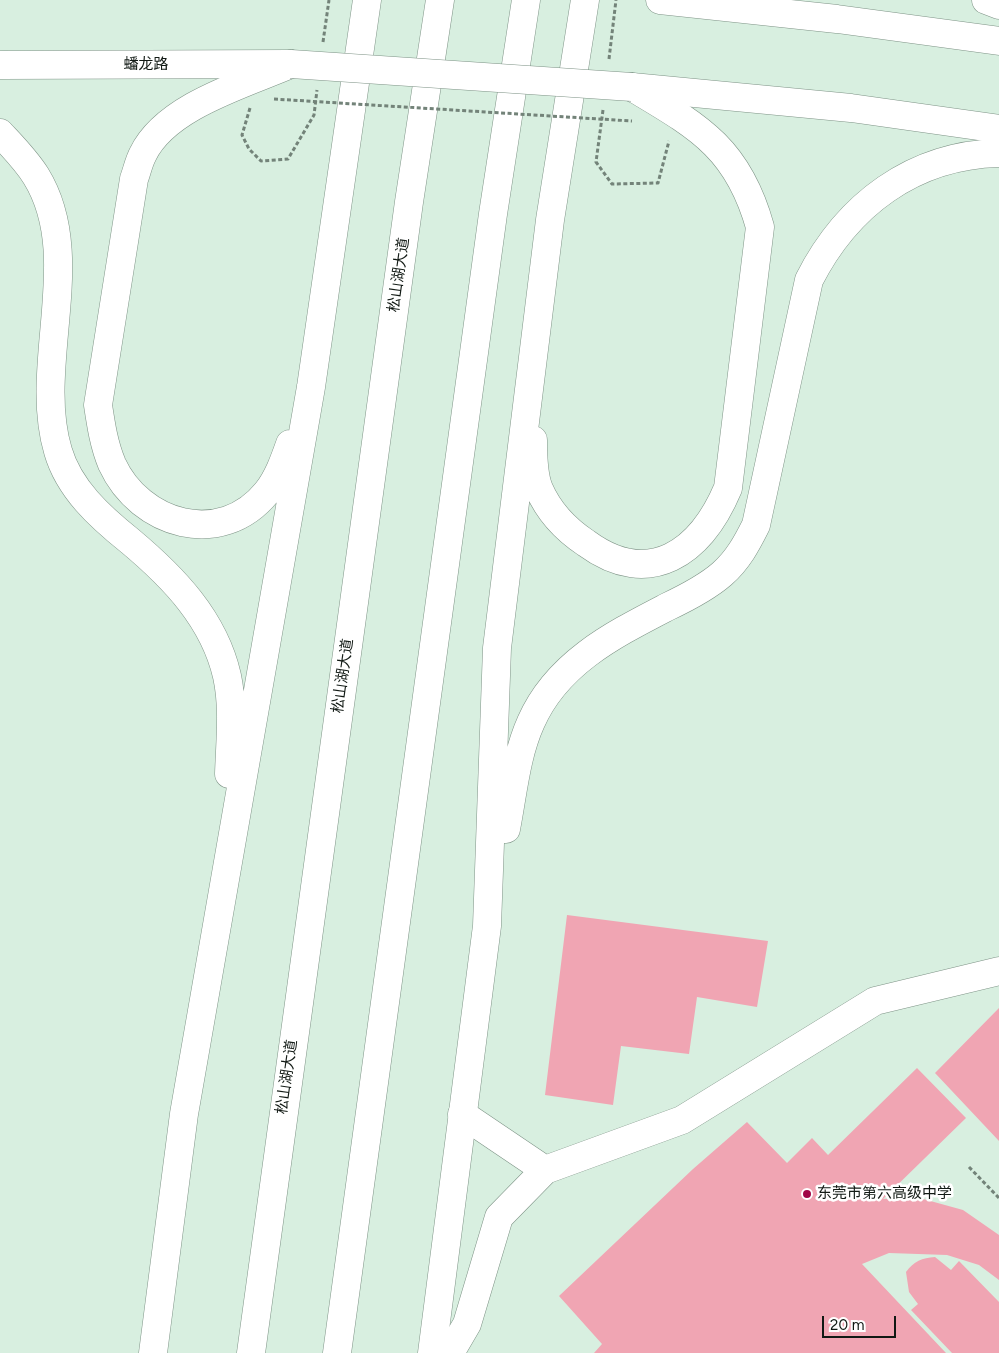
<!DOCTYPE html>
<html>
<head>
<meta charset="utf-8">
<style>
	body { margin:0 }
	#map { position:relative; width:999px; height:1353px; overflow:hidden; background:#d8efe0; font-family:Figtree,sans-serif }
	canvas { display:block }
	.scale { position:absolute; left:822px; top:1316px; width:74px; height:22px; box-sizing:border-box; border:2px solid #111914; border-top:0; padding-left:6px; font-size:15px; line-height:18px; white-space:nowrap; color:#111914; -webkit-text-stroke:4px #fff; paint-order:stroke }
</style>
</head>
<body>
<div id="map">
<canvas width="999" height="1353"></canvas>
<div class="scale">20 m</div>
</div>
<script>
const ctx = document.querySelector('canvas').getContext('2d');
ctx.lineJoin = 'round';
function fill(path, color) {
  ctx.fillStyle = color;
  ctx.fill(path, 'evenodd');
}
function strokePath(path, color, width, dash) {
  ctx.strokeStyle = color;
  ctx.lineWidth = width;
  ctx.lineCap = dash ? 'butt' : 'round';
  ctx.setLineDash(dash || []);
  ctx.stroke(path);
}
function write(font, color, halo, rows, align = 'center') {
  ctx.font = font + ' Figtree,"Noto Sans SC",sans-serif';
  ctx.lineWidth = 5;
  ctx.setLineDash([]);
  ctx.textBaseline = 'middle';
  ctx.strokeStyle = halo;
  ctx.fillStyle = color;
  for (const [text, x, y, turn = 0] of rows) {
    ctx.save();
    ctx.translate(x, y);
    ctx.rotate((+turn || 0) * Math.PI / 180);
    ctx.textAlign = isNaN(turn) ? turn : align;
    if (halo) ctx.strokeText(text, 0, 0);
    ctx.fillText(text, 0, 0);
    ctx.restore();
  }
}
fill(new Path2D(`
	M567 915 768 941 757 1007 697 997 689 1054 621 1046 613 1105 545 1095Z
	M999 1008V1141L935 1073Z
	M917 1068 966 1118 883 1199 916 1197 963 1210 999 1235V1280L979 1265 947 1255 889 1253 862 1264 946 1353H594L602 1344 559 1296 693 1169 747 1122 787 1163 812 1138 828 1155Z
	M935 1257 951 1270 959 1261 999 1302V1353H952L911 1310 918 1304 909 1292 906 1272C914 1261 922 1258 935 1257Z`), '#f0a5b3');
const minor = new Path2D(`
	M660 0 837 19 999 41
	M0 65 291 64
	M632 87 851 108 999 129
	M462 1114 545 1170 682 1120 875 1001 999 971
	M450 1353 467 1324 499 1217 545 1170`);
const major = new Path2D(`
	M986 0 999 5
	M0 133C13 147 26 160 36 176 86 257 32 364 58 451 69 489 100 517 130 541 173 577 214 619 227 676 234 708 230 742 229 774
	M533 440C533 455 533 475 539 489 549 512 565 529 586 543 650 590 701 552 728 488L760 227C738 148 699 127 632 87
	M290 444C284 461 278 478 267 492 221 549 140 525 112 464 104 445 101 425 98 405L134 179C137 171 139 161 143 154 166 106 245 84 291 64
	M506 829C513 793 516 755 531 722 557 663 613 635 667 607 686 598 706 588 722 574 738 560 747 543 756 525L809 280C847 205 913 155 999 153
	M153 1353 184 1114 311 387 367 0
	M432 1353 487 926 497 648 550 220 585 0`);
const highway = new Path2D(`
	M251 1353 409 202 440 0
	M337 1353 493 214 526 0`);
strokePath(minor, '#7e9386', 29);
strokePath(major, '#7e9386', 29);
strokePath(highway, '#7e9386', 29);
strokePath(new Path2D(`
	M323 42 329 0
	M609 59 616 0
	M250 108 242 135 249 149 261 161 288 159 314 115 317 90
	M603 110 596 162 612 184 658 183 669 141
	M969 1167 999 1198`), '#738379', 3, [4, 2.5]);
strokePath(minor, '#fff', 28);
strokePath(major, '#fff', 28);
strokePath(highway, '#fff', 28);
const minorBridge = new Path2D(`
	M291 64 632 87`);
strokePath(minorBridge, '#7e9386', 29, []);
strokePath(new Path2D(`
	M274 99 632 121`), '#738379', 3, [4, 2.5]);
strokePath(minorBridge, '#fff', 28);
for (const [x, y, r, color] of [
	[807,1194,5,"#a00445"]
]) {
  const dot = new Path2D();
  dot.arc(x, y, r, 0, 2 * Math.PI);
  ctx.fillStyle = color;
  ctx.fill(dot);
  strokePath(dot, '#fff', 2);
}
write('15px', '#111914', '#fff', [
	["蟠龙路",146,65],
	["松山湖大道",399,275,-82],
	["松山湖大道",343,676,-82],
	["松山湖大道",287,1077,-82]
]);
write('15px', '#111914', '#fff', [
	["东莞市第六高级中学",817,1194]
], 'left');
</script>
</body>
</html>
